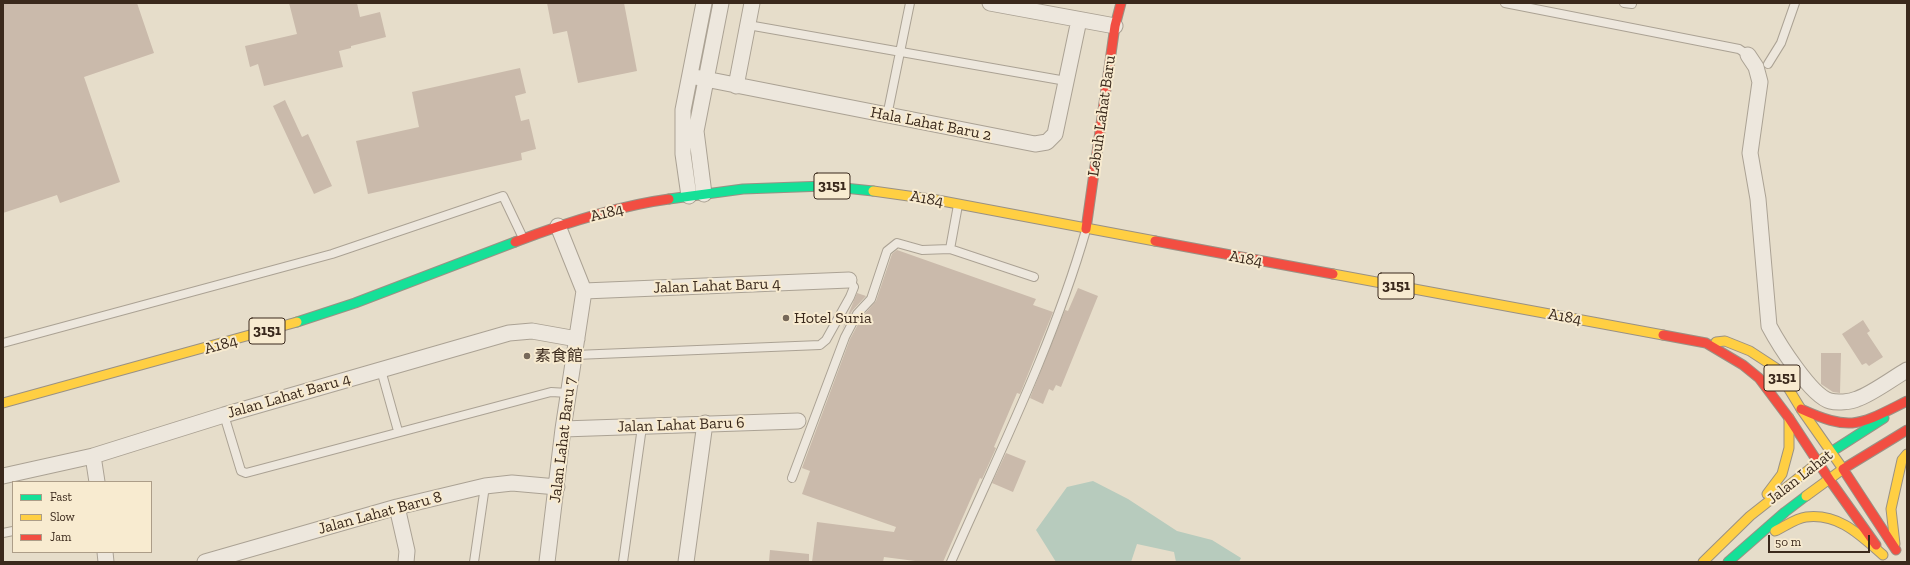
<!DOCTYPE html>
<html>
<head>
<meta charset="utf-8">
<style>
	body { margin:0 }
	#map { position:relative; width:1910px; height:565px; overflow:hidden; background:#e6ddca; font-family:"Zilla Slab",serif }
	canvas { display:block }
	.frame { position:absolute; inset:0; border:4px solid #3a291c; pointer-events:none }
	.legend { position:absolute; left:12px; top:481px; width:140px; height:72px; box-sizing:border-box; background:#f8ebd0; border:1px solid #ac9d88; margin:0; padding:5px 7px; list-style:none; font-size:12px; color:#3a291c }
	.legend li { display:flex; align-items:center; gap:8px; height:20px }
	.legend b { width:20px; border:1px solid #ac9d88 }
	.scale { position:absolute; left:1768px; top:535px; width:102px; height:18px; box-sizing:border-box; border:2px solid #3a291c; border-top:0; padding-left:5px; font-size:12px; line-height:14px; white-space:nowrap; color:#3a291c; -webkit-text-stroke:3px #f8ebd0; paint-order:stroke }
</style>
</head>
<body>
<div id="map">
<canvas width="1910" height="565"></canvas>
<div class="frame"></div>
<ul class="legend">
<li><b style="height:5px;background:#16e098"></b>Fast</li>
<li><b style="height:5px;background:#ffcf43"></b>Slow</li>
<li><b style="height:5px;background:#f24e42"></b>Jam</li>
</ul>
<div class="scale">50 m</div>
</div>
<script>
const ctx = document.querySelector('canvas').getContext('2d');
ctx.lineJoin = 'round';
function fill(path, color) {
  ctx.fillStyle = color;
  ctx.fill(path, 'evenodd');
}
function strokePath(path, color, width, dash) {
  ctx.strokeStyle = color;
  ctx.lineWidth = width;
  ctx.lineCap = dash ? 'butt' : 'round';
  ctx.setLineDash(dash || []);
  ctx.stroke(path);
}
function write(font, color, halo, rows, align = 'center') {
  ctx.font = font + ' "Zilla Slab","Noto Sans SC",serif';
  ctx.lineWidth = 4;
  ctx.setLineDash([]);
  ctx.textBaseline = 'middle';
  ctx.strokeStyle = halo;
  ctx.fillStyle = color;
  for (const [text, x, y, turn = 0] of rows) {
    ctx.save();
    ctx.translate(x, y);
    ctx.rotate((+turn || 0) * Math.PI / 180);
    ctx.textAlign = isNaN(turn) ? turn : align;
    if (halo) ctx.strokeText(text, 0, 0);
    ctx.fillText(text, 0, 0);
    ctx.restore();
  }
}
fill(new Path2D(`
	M1093 481 1128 499 1177 531 1212 540 1241 558 1239 562H1176L1174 552 1137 544 1131 562H1056L1036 530 1067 487Z`), '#b7cbbd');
fill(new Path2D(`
	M3 3H137L154 53 84 77 120 182 60 203 57 195 3 213Z
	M289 3H357L360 17 380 12 386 37 351 46V48L339 51 343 67 264 86 258 64 250 67 245 46 297 34Z
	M547 3H624L637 71 578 83 567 31 553 34Z
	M520 68 526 93 515 96 521 121 529 119 536 149 521 153 522 160 368 194 356 141 419 127 412 92Z
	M285 100 302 137 308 134 332 186 314 194 273 106Z
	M897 250 1036 299 1033 305 1053 312 1020 394 1017 393 994 447 996 448 982 479 980 478 943 562H923L884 557 883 562H812L817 522 894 532 896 527 802 494 810 471 802 468 850 339 862 317 876 301 892 254Z
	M1078 288 1098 296 1061 387 1056 385 1053 391 1049 389 1043 404 1030 398 1065 310 1068 311Z
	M857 293 866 296 852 311 842 330Z
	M1863 320 1870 331 1867 333 1883 357 1869 366 1866 363 1862 365 1842 334Z
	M1821 353H1841L1840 393 1833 392 1821 384Z
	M1006 453 1026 461 1013 492 992 483Z
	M770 550 809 554V562H769Z`), '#cabaab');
const lane = new Path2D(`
	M1505 3 1739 49 1748 55
	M1624 3 1632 4V3
	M748 25 1066 81
	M1768 64 1781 43 1795 3
	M887 116 910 3
	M950 249 958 205
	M3 343 332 254 503 196 523 238
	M575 355 820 345 826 340 850 297 854 287 849 280
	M381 370 398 431
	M224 415 241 471 246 473 551 392 568 393
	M792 478 845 337 857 314 871 299 887 251 897 243 922 250 950 249 1034 277
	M3 533 13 531
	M474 562 485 486
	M623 562 642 427
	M951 562C999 453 1053 345 1086 230`);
const street = new Path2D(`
	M990 3 1115 26
	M1748 55 1756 67 1760 82 1750 153 1758 199 1769 326C1778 343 1811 396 1830 401 1837 403 1850 402 1857 399 1872 394 1893 378 1907 370
	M690 76 1035 144 1047 142 1055 134 1079 20
	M736 86 752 3
	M704 194 696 131 721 3
	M689 196 683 154V110L704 3
	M584 291 849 280
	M563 429 798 421
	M93 456 97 482
	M3 476 93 456 224 415 509 333 532 331 577 339
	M397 507 407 551 406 562
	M105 552 106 562
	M205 562 397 507 485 486 512 483 557 487
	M547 562 563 429 584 291 558 226
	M686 562 705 423`);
const fast = new Path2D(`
	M669 199 743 189 825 186 873 191
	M297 322 355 303 515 242
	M1831 452 1884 418
	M1728 562 1785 512 1806 496`);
const slow = new Path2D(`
	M873 191 937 200 1155 241
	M1333 274 1663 335
	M1716 342 1725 341 1750 351 1776 368 1801 409 1843 469 1806 496
	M3 403 297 322
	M1767 494 1782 474 1789 448V418
	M1775 531C1784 527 1796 518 1806 517 1839 513 1860 535 1883 555
	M1895 544 1891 509 1902 460 1907 454
	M1703 562 1750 516 1830 453`);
const jam = new Path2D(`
	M1086 229 1115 26 1121 3
	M1155 241 1333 274
	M515 242C565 223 617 206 669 199
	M1663 335 1706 343 1743 365 1759 378 1789 418 1829 479
	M1801 409C1852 432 1859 425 1907 401
	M1829 479 1876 545
	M1896 550 1843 469 1907 430`);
strokePath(lane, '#aba294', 10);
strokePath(street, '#aba294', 17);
strokePath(fast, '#9a9184', 11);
strokePath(slow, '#9a9184', 11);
strokePath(jam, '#9a9184', 11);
strokePath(lane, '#ede7dd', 8);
strokePath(street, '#ede7dd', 15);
strokePath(fast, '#16e098', 9);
strokePath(slow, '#ffcf43', 9);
strokePath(jam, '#f24e42', 9);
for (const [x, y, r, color] of [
	[786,318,4,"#766859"],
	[527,356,4,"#766859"]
]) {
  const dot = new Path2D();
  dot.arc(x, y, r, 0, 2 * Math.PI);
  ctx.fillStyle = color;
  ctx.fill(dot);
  strokePath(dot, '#f8ebd0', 1.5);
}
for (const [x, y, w] of [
	[832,186,36],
	[1396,286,36],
	[267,331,36],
	[1782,378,36]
]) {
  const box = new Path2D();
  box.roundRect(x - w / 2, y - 13, w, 26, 3);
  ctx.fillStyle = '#f8ebd0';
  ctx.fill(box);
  strokePath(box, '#3a291c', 1);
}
write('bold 15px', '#3a291c', null, [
	["3151",832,186],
	["3151",1396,286],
	["3151",267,331],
	["3151",1782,378]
]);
write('16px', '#3a291c', '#f8ebd0', [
	["Lebuh Lahat Baru",1102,116,-82],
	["Hala Lahat Baru 2",931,124,11],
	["A184",927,199,10],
	["A184",607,213,-14],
	["A184",1246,259,10],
	["Jalan Lahat Baru 4",717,286,-2],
	["A184",1565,317,10],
	["A184",221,345,-16],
	["Jalan Lahat Baru 4",289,396,-16],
	["Jalan Lahat Baru 6",681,425,-2],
	["Jalan Lahat Baru 7",563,440,-83],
	["Jalan Lahat",1800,477,-38],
	["Jalan Lahat Baru 8",380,513,-15]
]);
write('16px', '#3a291c', '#f8ebd0', [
	["Hotel Suria",794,318],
	["素食館",535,356]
], 'left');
</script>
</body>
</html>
